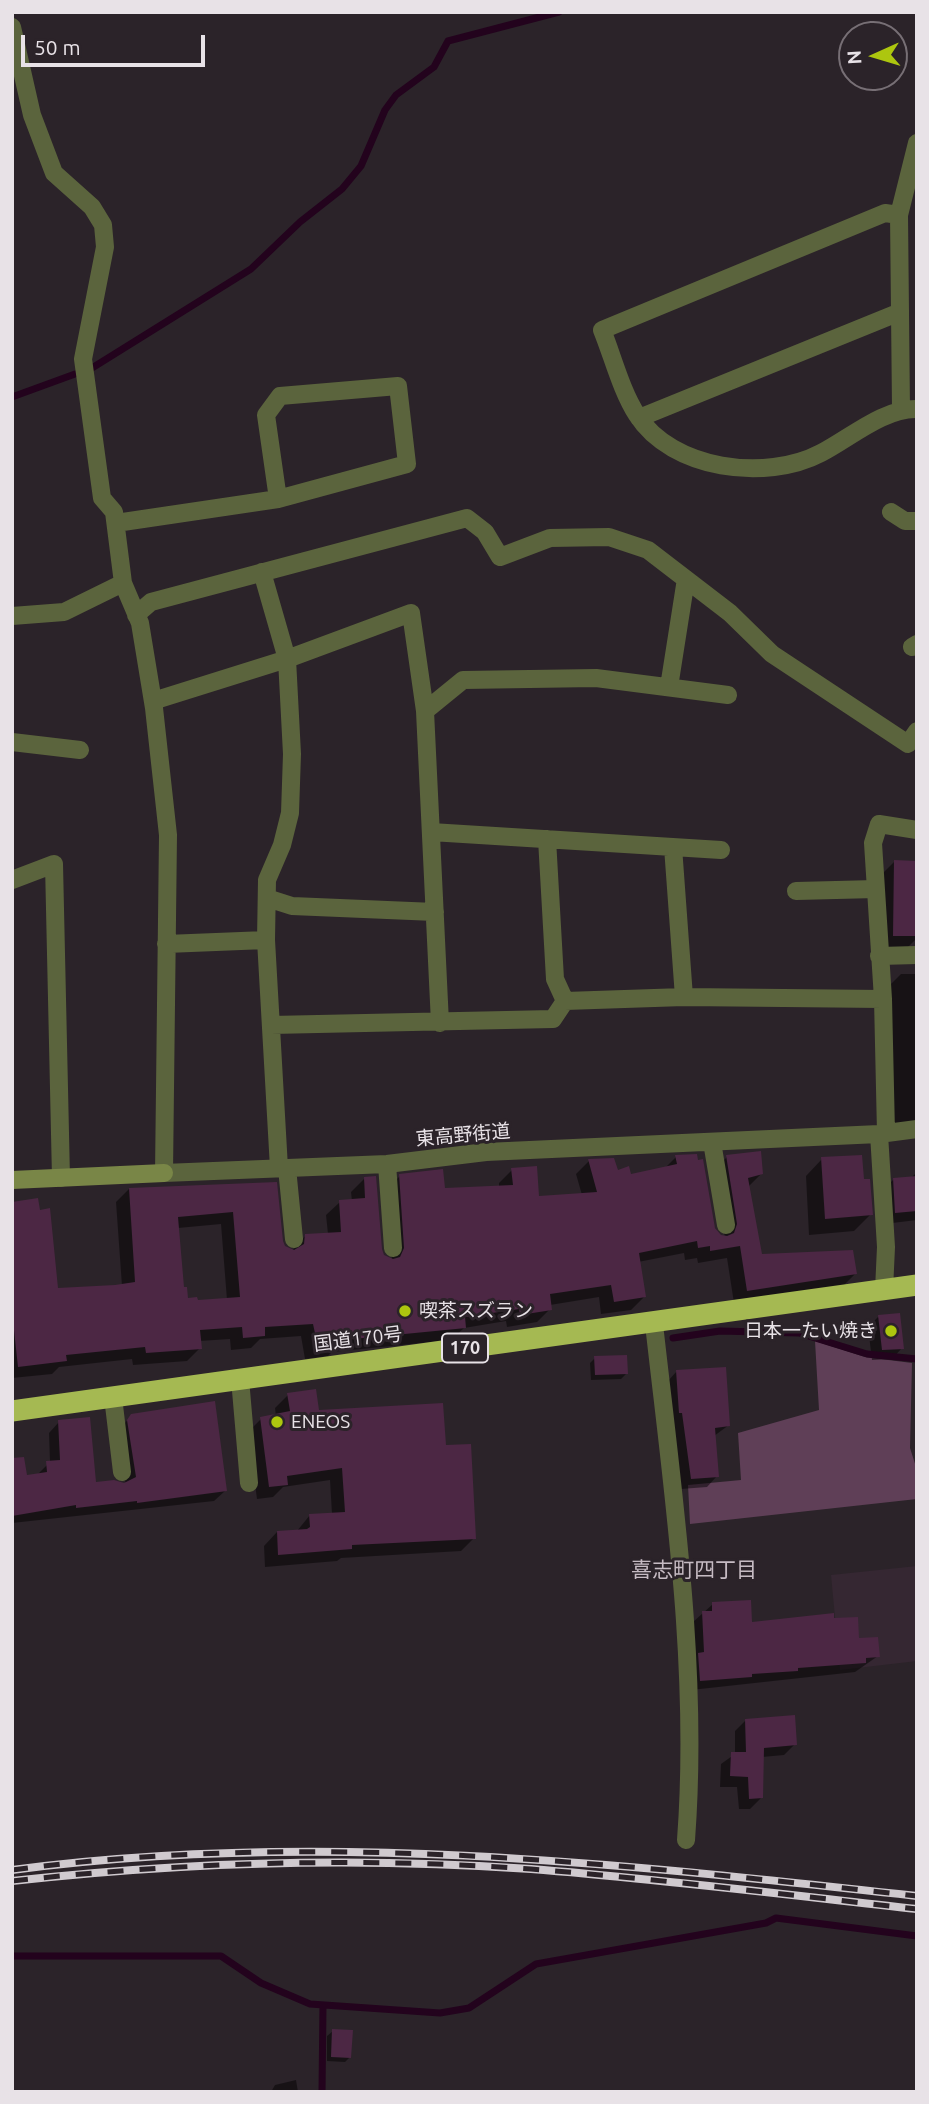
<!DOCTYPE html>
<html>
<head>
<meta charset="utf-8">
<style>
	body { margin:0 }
	#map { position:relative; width:929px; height:2104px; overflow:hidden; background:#2b2329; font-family:Ubuntu,sans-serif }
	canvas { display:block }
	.frame { position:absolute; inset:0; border:14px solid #e8e2e7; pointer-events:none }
	.north { position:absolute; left:838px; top:21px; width:70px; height:70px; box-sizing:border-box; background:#2b2329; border:2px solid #776f75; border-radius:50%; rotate:266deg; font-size:19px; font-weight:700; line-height:28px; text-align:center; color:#e8e2e7 }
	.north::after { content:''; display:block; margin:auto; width:24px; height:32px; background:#adc60f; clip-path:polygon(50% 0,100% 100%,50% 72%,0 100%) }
	.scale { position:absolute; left:21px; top:35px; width:184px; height:32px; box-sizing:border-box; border:4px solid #e8e2e7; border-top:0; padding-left:9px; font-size:21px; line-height:24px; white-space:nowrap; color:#e8e2e7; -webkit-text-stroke:5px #2b2329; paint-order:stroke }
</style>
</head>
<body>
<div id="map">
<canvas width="929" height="2104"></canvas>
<div class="frame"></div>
<div class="north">N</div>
<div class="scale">50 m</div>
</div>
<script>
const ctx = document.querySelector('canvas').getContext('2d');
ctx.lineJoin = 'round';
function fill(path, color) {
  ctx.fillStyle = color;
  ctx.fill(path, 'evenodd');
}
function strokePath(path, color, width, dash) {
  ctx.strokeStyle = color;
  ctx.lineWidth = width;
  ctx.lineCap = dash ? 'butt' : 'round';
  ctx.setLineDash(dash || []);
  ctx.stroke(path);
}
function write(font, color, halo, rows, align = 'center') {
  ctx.font = font + ' Ubuntu,"Noto Sans JP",sans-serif';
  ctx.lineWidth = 6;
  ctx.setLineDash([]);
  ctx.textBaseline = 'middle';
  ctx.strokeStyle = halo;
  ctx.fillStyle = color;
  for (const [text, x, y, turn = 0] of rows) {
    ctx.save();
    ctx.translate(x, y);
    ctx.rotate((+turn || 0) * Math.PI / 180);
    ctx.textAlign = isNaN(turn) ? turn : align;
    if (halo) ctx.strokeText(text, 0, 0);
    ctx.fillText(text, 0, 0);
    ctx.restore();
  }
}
fill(new Path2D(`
	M917 1566V1661L840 1670 831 1575Z`), '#352732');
fill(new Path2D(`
	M815 1341 865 1357 912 1363 910 1448 917 1470V1499L690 1524 688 1485 741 1480 738 1433 819 1410Z`), '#5f3f57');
fill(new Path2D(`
	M894 862H917V938L907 948 882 947V874Z
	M901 974H917V1129L892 1130 890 985Z
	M676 1157 720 1237 725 1238 714 1170 727 1157 761 1174 748 1187 760 1256 855 1274 842 1287 734 1303 727 1258 698 1263 697 1258 685 1260 684 1253 638 1262 644 1297 631 1310 601 1314 599 1297 550 1305V1309L537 1322 507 1327 506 1321 464 1328 451 1340 332 1352 328 1356 305 1359 301 1336 260 1339 251 1348 231 1350 230 1339 199 1341 200 1348 187 1361 133 1365 132 1359 59 1367 52 1374 12 1378V1204L57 1290 122 1286 116 1202 129 1189 275 1184 281 1241 284 1247 292 1251 306 1235 328 1234 326 1215 340 1202 352 1201 351 1192 364 1179 383 1256 392 1261 387 1189 400 1176 443 1190 499 1187V1183L512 1170 537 1198 582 1195 576 1174 589 1161 630 1176 664 1169ZM221 1224 227 1300 196 1302 187 1299 182 1289 178 1228Z
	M822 1159 862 1181 871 1214 854 1231 809 1235 806 1176Z
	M917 1172V1220L884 1224 882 1191 894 1179H910Z
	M878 1317 902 1348 892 1359 872 1360 868 1327Z
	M595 1358 626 1374 621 1379 591 1380 590 1363Z
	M677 1371 729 1425 714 1436 717 1476 707 1487 681 1489 667 1382Z
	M288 1395 318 1412 444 1447 474 1538 461 1551 341 1558 337 1561 265 1567 264 1546 277 1532 297 1531 310 1515 332 1514 330 1480 283 1487 273 1497 257 1499 248 1432 261 1419 276 1416 275 1408Z
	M132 1415 225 1491 214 1501 12 1523V1478L37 1475 50 1462 49 1433 59 1422 94 1484 126 1486 117 1432Z
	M713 1604 751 1624 832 1619 878 1656 855 1672 691 1690 693 1622Z
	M746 1720 795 1744 784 1755 762 1757 761 1798 750 1809H739L737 1787H720L721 1764 735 1754V1731Z
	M333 2031 350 2057 345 2062 327 2061V2036Z
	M296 2080 298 2092H271L275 2085Z`), '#0007');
strokePath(new Path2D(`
	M92 368 251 269 300 222 342 189 361 166 385 110 396 95 434 67 448 41 559 12
	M12 397 75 374
	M673 1338 720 1331 799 1333 867 1354 917 1359
	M12 1956H221L261 1983 310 2004 440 2013 469 2008 536 1964 766 1923 776 1918 917 1936
	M322 2092 323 2005`), '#23031d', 7);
fill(new Path2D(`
	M894 860 917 861V936H893Z
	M761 1151 763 1174 748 1178 762 1254 853 1250 857 1274 747 1291 740 1246 710 1251V1246L698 1248 697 1241 639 1253 646 1297 614 1302 611 1285 550 1294 552 1310 520 1315 519 1309 465 1317 466 1328 343 1340V1343L318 1347 313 1324 265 1327V1336L243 1338 242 1327 200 1330 202 1349 146 1353 145 1347 66 1355 67 1361 18 1367 12 1312V1202L38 1198 40 1210 50 1208 58 1288 115 1285 135 1282 129 1188 277 1182 283 1241 285 1246 294 1250 304 1244 305 1234 341 1232 339 1200 365 1198 364 1177 376 1176 382 1249 384 1255 393 1259 400 1257 404 1248 399 1174 443 1169 445 1188 513 1185 511 1168 537 1166 539 1196 597 1192 588 1159 614 1158 618 1170 629 1166 631 1174 677 1164 675 1155 697 1154 698 1160 703 1159 715 1228 721 1235 727 1236 734 1233 737 1224 726 1155ZM233 1212 240 1297 198 1300 197 1297 188 1298 187 1287H184L178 1217Z
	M862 1155 864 1179H870L873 1215 825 1219 821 1157Z
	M917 1176V1211L895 1213 893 1178Z
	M900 1313 904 1349 882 1350 878 1315Z
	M627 1355 628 1374 595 1375 594 1356Z
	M726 1367 730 1426 715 1428 719 1477 691 1479 682 1413H679L676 1370Z
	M316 1389 319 1410 443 1403 446 1445 471 1444 476 1539 352 1545V1549L278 1555 277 1531 307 1529 310 1527 309 1514 345 1512 342 1468 287 1476 288 1485 269 1487 260 1417 290 1411 287 1393Z
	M215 1401 227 1491 137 1503V1501L76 1508V1505L12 1516V1458L24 1457 27 1475 47 1472 46 1461 60 1460 58 1420 90 1417 96 1482 114 1480 124 1483 136 1477 127 1420 131 1414Z
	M751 1600 752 1622 834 1613V1618L858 1617 859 1638 878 1637 880 1657 866 1658V1663L798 1668V1671L752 1674V1677L700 1681 698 1653 704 1652 702 1611H712V1602Z
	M795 1715 797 1745 764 1748 763 1798 749 1799 748 1777 730 1776 731 1752H746L745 1719Z
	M332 2029 353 2030 351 2058 331 2057Z`), '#4c2744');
strokePath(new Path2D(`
	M12 27 32 115 54 173 92 207 103 225 105 247 83 359 102 498 114 512 123 583 140 623 154 708 168 835 164 1173 387 1164 486 1152 879 1134 917 1129
	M899 215 885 213 602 330C613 357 621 390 637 415 672 470 766 482 821 453 850 438 884 408 917 409
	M901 409 899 215 917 143
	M639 418 900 312
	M891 512 905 521H917
	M116 523 278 499 407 464 398 386 280 396 266 415 278 499
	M262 572 287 659 292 754 290 813 282 845 267 880 266 940 279 1168
	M136 615 151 602 467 518 485 532 500 557 550 538 609 537 648 550 730 613 772 654 908 744 917 731
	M12 616 64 612 123 583
	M912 647 917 644
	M669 687 686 579
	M153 701 287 659 411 613 425 711 440 1023
	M425 711 463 680 596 678 728 695
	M12 742 80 750
	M431 832 721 850
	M547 839 555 979 565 1001
	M673 847 684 997
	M12 880 54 864 61 1178
	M796 891 876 889
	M267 898 292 906 435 912
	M166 944 266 940
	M879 956 917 955
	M565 1001 684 997 883 999
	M271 1025 553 1019 565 1001
	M886 1133 883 999 873 843 879 824 917 830
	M879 1134 886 1247 884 1290
	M712 1142 726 1225
	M387 1164 393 1248
	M287 1168 294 1239
	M654 1324C673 1494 699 1669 686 1840
	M240 1379 249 1483
	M113 1397 122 1472`), '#5b643d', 18);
strokePath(new Path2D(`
	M12 1180 164 1173`), '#798647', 18);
strokePath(new Path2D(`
	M12 1411 917 1285`), '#a5b952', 21);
const rail = new Path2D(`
	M12 1870C314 1830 616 1863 917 1896
	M12 1881C183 1862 360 1857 531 1869 660 1879 789 1895 917 1909`);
strokePath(rail, '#d0cacf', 8);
strokePath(rail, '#2b2329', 5, [16]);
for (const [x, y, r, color] of [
	[405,1311,7,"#adc60f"],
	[891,1331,7,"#adc60f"],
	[277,1422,7,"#adc60f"]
]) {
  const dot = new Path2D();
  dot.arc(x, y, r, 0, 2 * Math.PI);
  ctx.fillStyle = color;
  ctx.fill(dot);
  strokePath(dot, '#2b2329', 2.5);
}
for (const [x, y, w] of [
	[465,1348,46]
]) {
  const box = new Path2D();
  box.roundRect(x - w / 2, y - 14.5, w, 29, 5);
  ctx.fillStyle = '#2b2329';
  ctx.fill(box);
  strokePath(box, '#e8e2e7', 2);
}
write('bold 18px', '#e8e2e7', null, [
	["170",465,1348]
]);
write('19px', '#e8e2e7', '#2b2329', [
	["東高野街道",463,1135,-5],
	["国道170号",358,1339,-7]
]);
write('19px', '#e8e2e7', '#2b2329', [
	["喫茶スズラン",419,1311],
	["日本一たい焼き",877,1331,"right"],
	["ENEOS",291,1422]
], 'left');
write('21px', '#c6bbc3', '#2b2329', [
	["喜志町四丁目",694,1570]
]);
</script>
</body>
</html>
